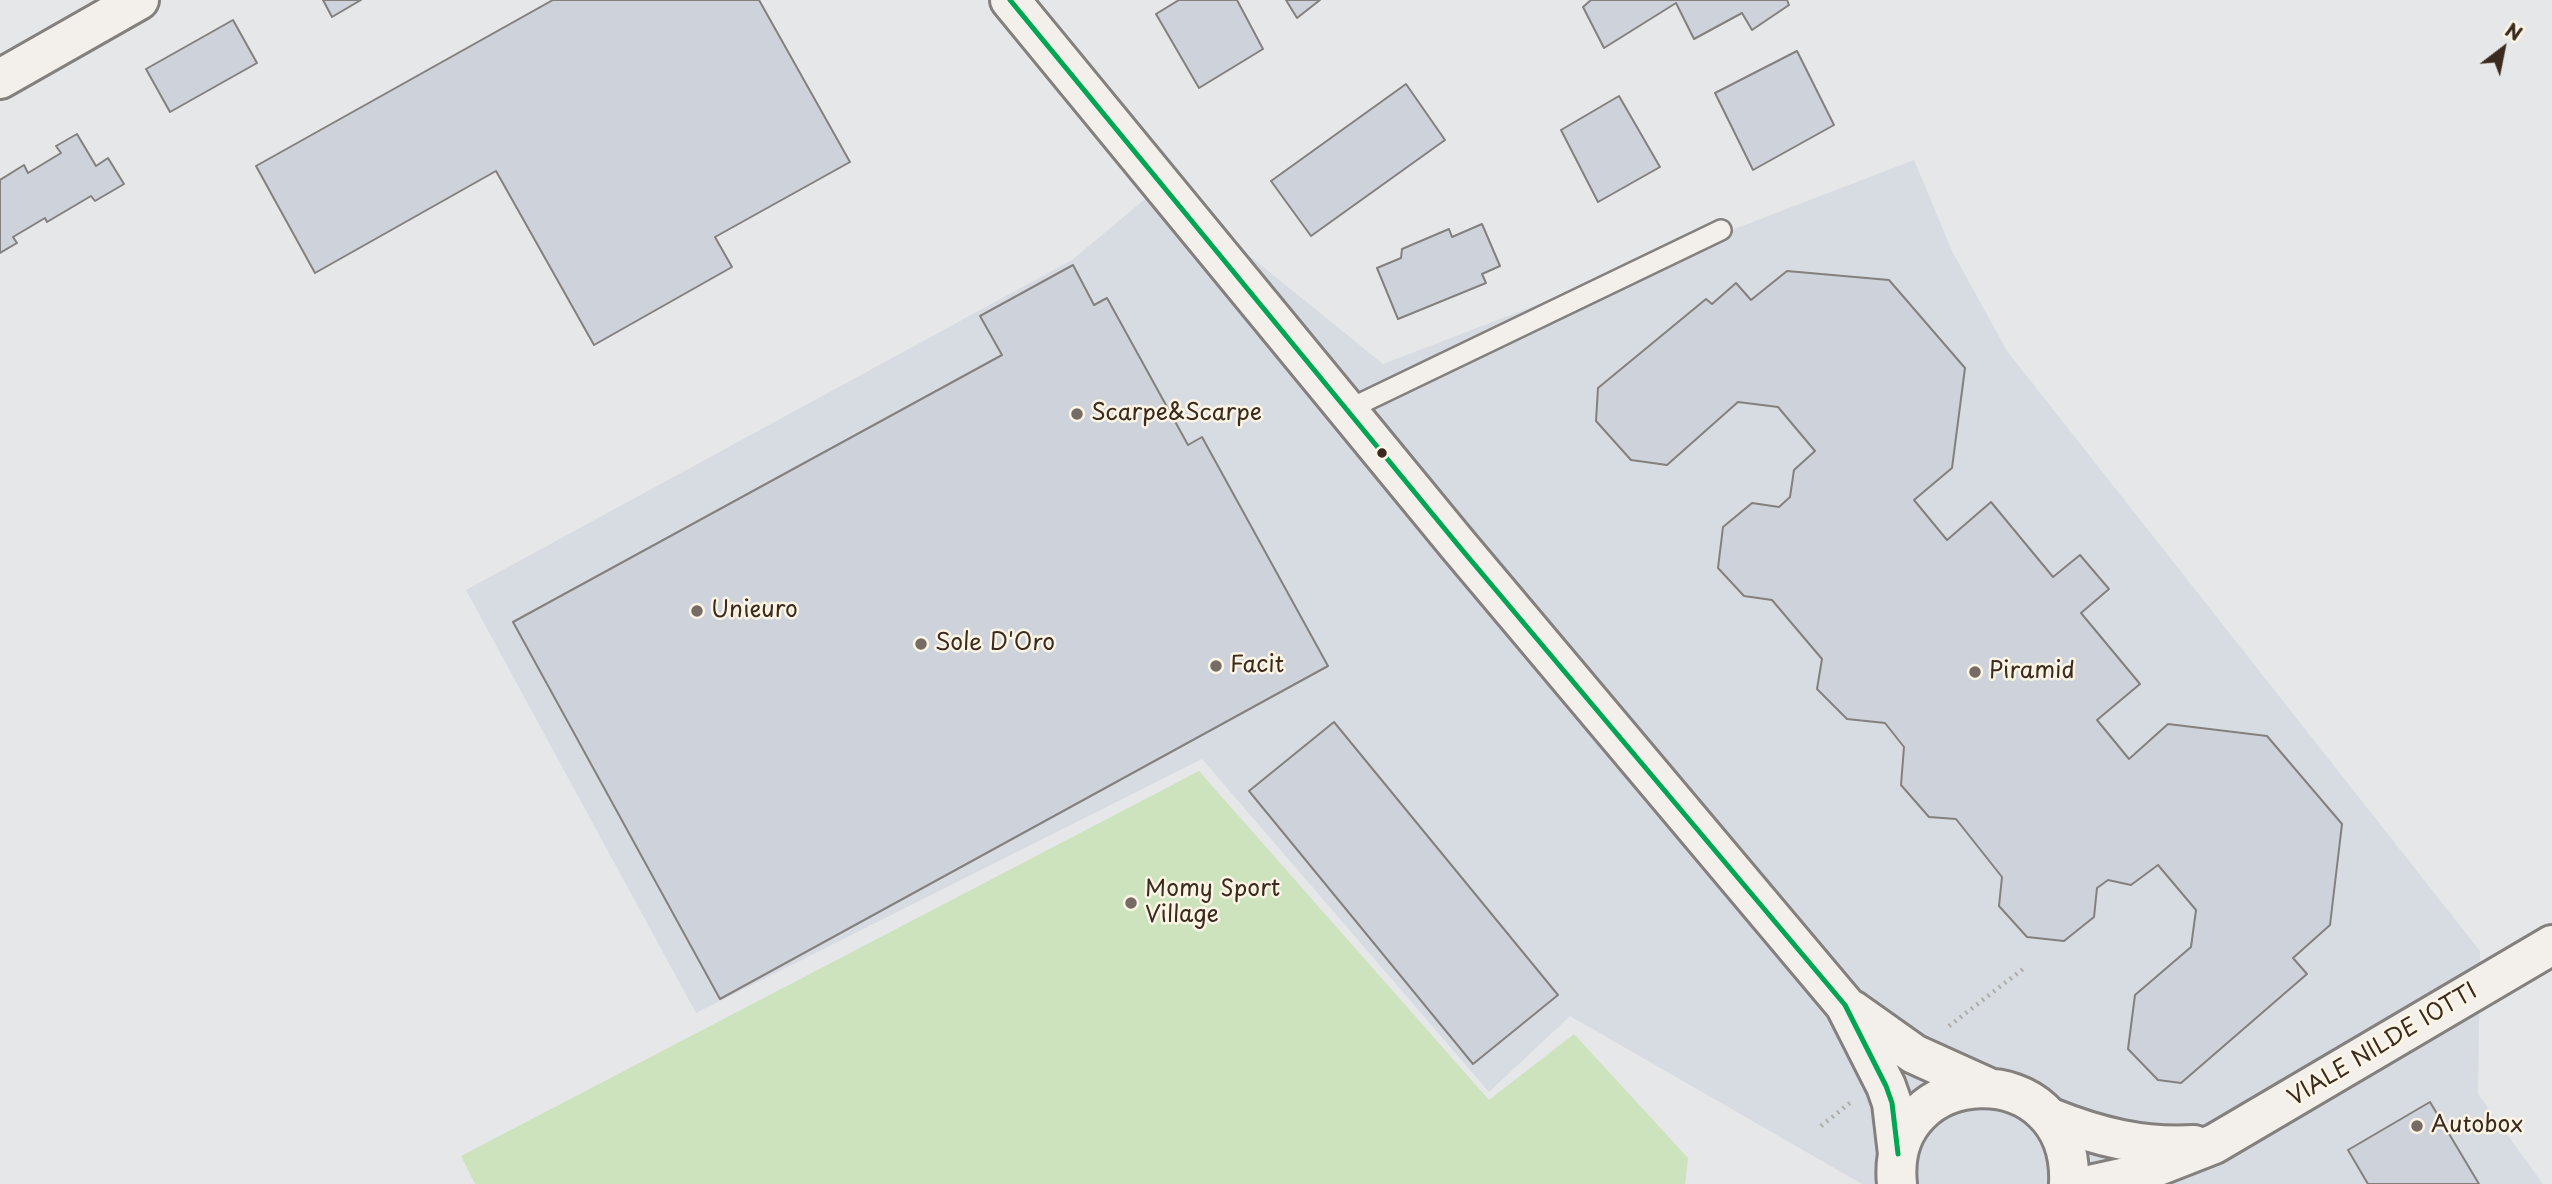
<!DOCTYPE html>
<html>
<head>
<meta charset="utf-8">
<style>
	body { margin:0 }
	#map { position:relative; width:2552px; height:1184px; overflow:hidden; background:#e6e7e8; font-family:"Playpen Sans",sans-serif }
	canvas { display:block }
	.north { position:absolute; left:2468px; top:14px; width:70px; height:70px; -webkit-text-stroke:5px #fcf5e5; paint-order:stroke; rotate:32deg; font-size:19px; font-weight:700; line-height:28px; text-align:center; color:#3b2a1e }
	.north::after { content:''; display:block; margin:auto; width:24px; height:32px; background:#3b2a1e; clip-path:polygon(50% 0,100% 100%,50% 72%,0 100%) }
</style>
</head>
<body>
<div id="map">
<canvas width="2552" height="1184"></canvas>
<div class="north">N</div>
</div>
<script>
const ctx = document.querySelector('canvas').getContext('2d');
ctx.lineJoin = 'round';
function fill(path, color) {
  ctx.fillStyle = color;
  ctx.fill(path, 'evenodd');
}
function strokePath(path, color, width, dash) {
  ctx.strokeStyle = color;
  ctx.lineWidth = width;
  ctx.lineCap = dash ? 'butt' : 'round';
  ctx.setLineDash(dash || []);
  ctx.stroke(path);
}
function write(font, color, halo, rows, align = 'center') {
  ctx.font = font + ' "Playpen Sans",sans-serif';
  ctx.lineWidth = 5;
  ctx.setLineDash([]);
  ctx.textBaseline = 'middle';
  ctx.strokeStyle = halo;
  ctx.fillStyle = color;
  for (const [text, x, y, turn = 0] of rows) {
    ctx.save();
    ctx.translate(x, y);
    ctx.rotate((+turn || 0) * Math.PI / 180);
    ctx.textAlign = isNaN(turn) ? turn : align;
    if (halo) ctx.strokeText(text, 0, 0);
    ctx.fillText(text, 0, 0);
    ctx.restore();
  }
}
fill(new Path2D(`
	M1914 160 1952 251 2007 351 2480 951 2478 1094 2543 1184H1862L1570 1016 1489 1092 1202 759 696 1013 466 590 1072 260 1162 185 1383 364Z`), '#d7dbe2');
fill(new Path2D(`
	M1199 771 1489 1100 1574 1034 1688 1158 1685 1184H475L461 1156Z`), '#cce3be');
const building = new Path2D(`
	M323 0H361L332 17Z
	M553 0H759L850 162 715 237 732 267 594 345 496 171 315 273 256 166Z
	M1179 0H1237L1263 49 1199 88 1156 14Z
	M1286 0H1320L1297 18Z
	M1591 0H1787L1789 5 1752 30 1742 13 1694 39 1676 3 1604 48 1583 7Z
	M233 20 257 63 170 112 146 69Z
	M1797 51 1834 125 1753 170 1715 93Z
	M1406 84 1445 140 1311 236 1271 181Z
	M1619 96 1660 167 1598 202 1561 130Z
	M77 134 96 166 108 158 124 184 95 201 91 196 47 222 45 218 13 237 17 243 0 253V180L24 165 28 173 61 153 56 146Z
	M1482 224 1500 266 1482 274 1486 283 1398 319 1377 268 1401 258 1402 249 1449 229 1452 237Z
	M1073 265 1094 305 1107 298 1188 445 1202 437 1328 666 720 999 513 622 1002 355 980 316Z
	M1787 271 1889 280 1965 368 1952 468 1914 500 1947 540 1991 502 2053 577 2080 555 2109 589 2081 613 2140 684 2097 720 2129 759 2168 724 2267 736 2342 824 2330 925 2293 958 2307 974 2181 1083 2158 1080 2128 1049 2135 995 2191 947 2196 910 2158 865 2131 885 2108 880 2097 888 2094 917 2064 941 2027 937 1999 906 2002 877 1956 819 1929 817 1901 785 1904 747 1885 723 1847 719 1817 689 1822 659 1772 600 1744 596 1718 568 1723 527 1752 503 1779 507 1790 497 1794 470 1815 451 1778 407 1738 402 1667 465 1631 460 1596 421 1598 388 1706 299 1712 304 1736 283 1751 300Z
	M1334 722 1558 995 1473 1064 1249 791Z
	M2430 1102 2479 1184H2368L2348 1150Z`);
fill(building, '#ced2da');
strokePath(building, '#83807e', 2);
const service = new Path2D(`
	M1347 410 1721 230`);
const minor = new Path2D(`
	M0 79 139 0
	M2051 1118C2098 1137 2143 1148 2194 1145
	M2094 1184 2135 1175 2214 1144 2552 945`);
const secondary = new Path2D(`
	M1010 0 1458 545 1845 1005 1886 1086 1892 1103 1898 1154
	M1852 1010 1914 1054 1987 1087
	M1897 1184C1884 1061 2075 1052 2069 1184`);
strokePath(service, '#83807e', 24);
strokePath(minor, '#83807e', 44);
strokePath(secondary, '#83807e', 44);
strokePath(new Path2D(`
	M1949 1026 2023 969
	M1821 1126 1851 1102`), '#b0ada8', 4.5, [2, 5]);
strokePath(service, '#f3f0eb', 19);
strokePath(minor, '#f3f0eb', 38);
strokePath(secondary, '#f3f0eb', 38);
strokePath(new Path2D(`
	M1010 0 1458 545 1845 1005 1886 1086 1892 1103 1898 1154`), '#00a651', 5);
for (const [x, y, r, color] of [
	[1077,414,7,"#776c65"],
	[1382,453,6,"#3b2a1e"],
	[697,611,7,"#776c65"],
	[921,644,7,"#776c65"],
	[1216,666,7,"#776c65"],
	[1975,672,7,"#776c65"],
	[1131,903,7,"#776c65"],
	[2417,1126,7,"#776c65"]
]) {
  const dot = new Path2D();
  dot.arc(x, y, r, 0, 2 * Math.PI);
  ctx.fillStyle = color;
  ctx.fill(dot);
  strokePath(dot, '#fcf5e5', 2.5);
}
write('23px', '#3b2a1e', '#fcf5e5', [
	["Scarpe&Scarpe",1091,414],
	["Unieuro",711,611],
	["Sole D'Oro",935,644],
	["Facit",1230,666],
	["Piramid",1989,672],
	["Momy Sport",1145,890],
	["Village",1145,916],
	["Autobox",2431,1126]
], 'left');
write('23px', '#3b2a1e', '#fcf5e5', [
	["VIALE NILDE IOTTI",2383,1045,-31]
]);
</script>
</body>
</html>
